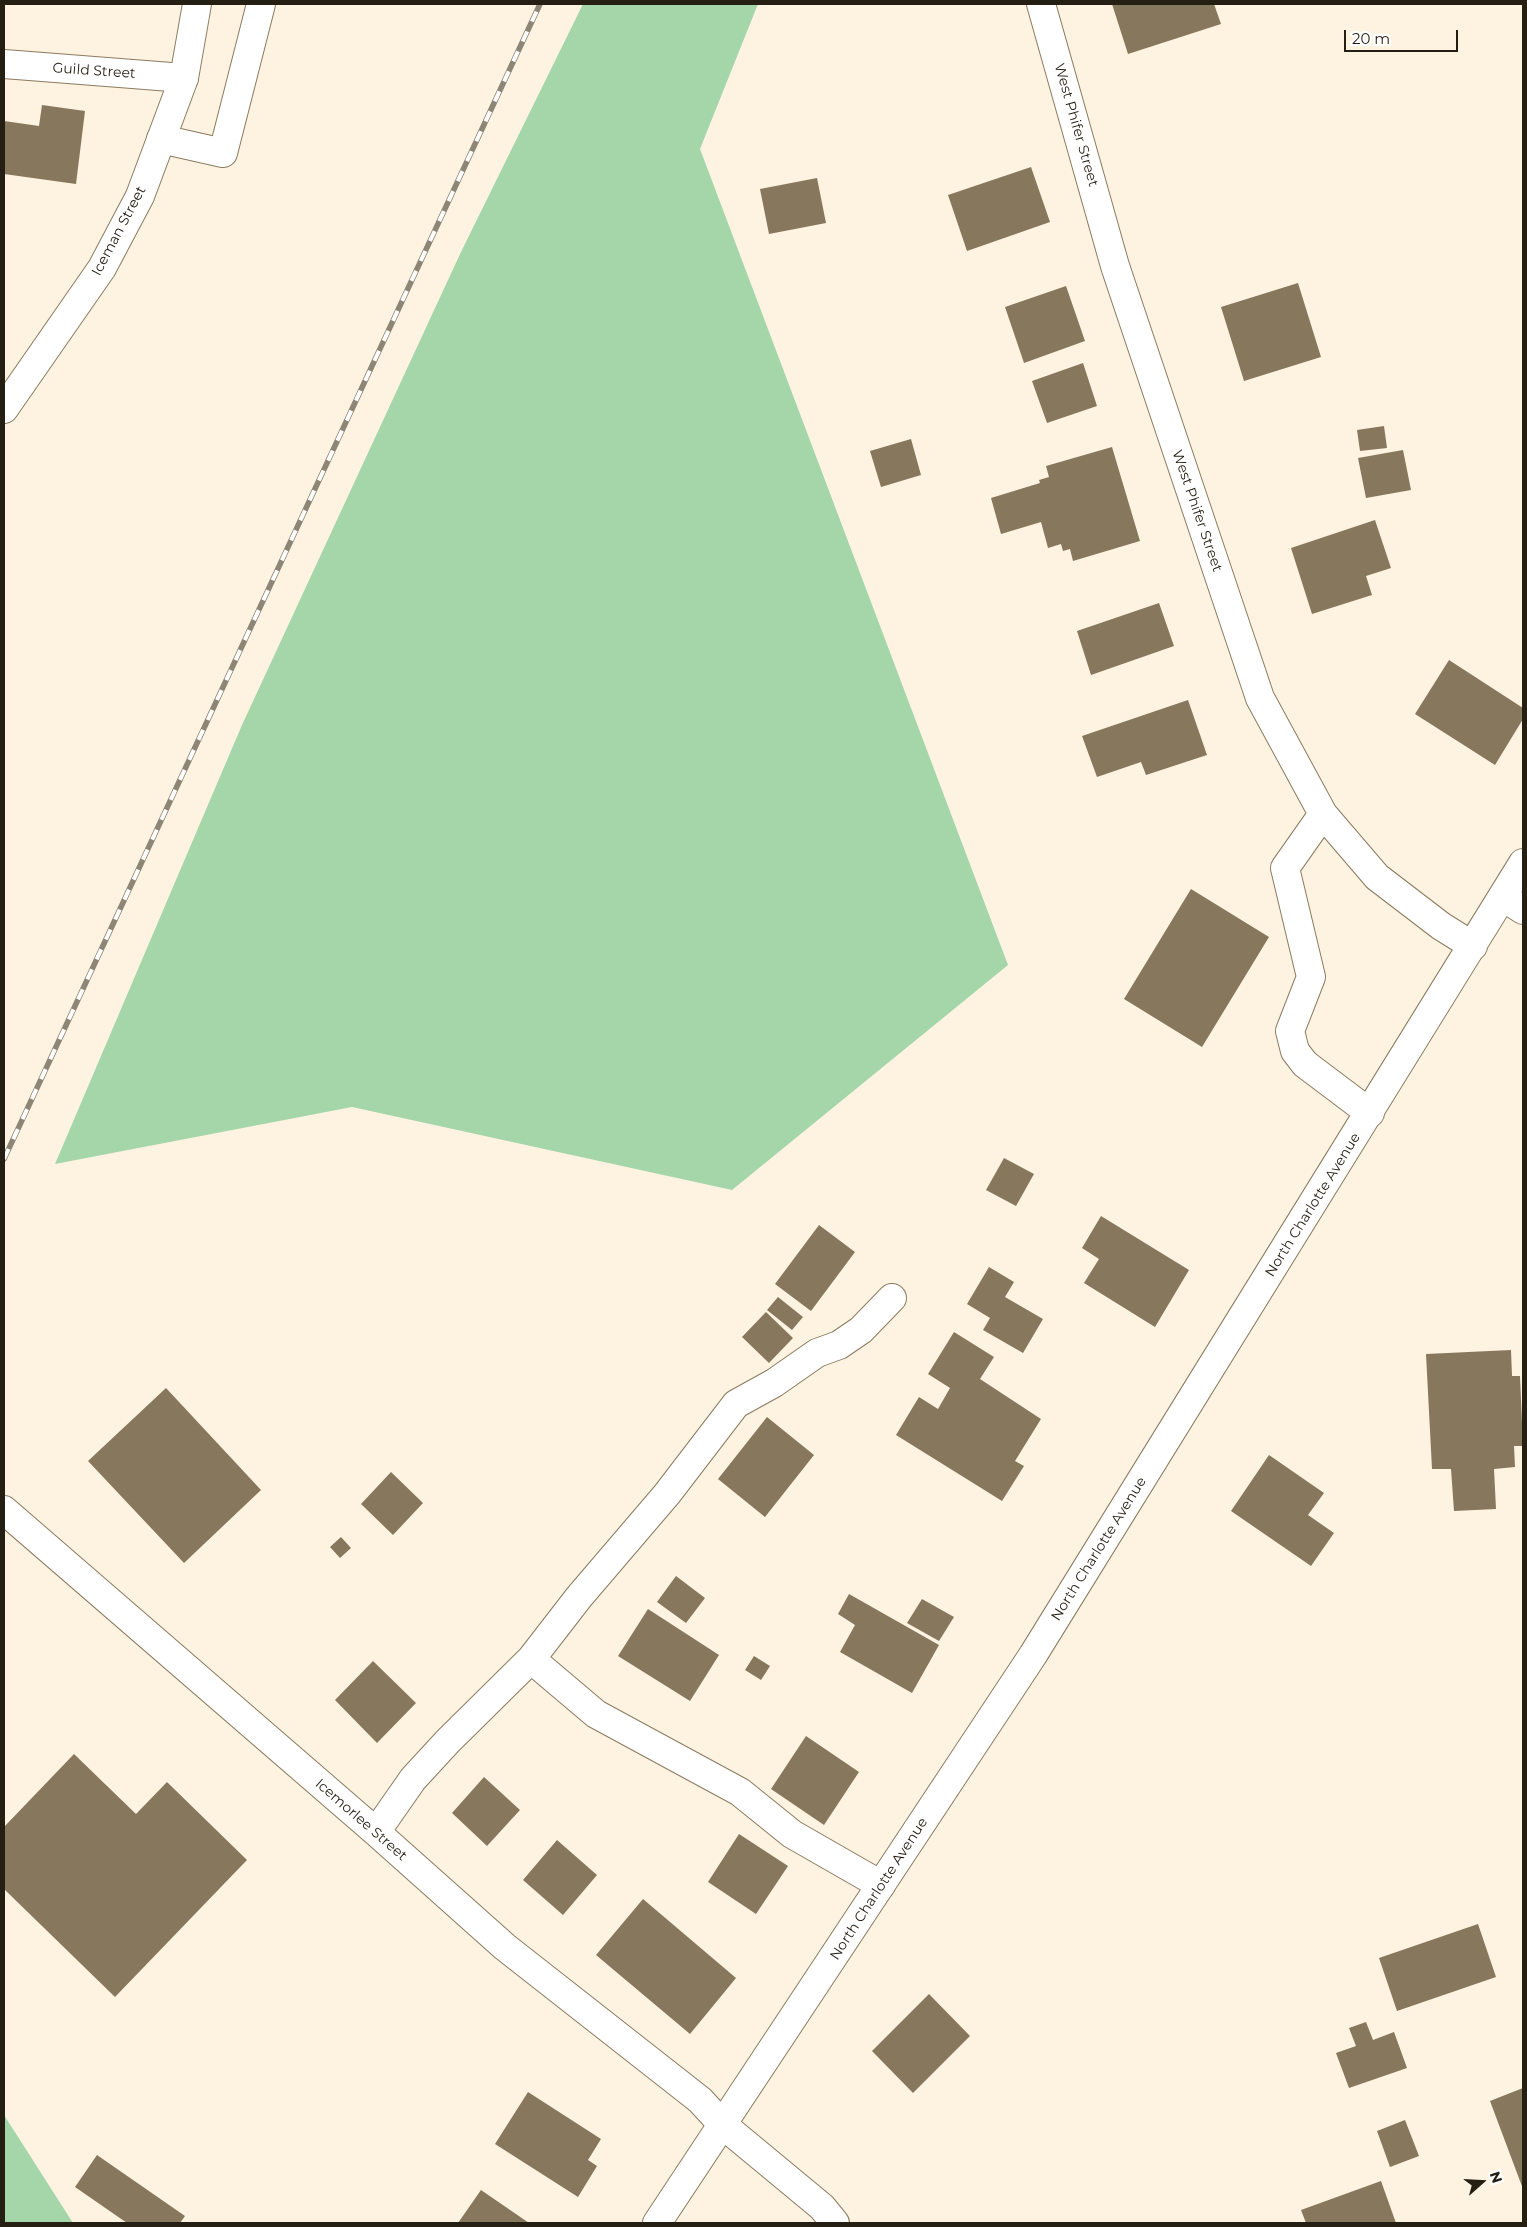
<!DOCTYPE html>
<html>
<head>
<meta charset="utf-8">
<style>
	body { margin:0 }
	#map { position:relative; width:1527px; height:2227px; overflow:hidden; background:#fdf3e0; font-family:Montserrat,sans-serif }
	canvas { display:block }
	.frame { position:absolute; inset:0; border:5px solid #241e13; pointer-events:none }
	.north { position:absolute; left:1457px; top:2157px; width:50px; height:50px; -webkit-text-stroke:4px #fff; paint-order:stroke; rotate:71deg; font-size:14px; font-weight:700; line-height:20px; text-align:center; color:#241e13 }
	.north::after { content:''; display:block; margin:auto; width:18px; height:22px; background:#241e13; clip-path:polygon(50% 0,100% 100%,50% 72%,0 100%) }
	.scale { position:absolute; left:1344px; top:30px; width:114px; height:22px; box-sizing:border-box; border:2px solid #241e13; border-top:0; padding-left:6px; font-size:15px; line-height:18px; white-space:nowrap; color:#241e13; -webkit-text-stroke:4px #fff; paint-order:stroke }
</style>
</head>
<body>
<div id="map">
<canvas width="1527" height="2227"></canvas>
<div class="frame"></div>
<div class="north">N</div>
<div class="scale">20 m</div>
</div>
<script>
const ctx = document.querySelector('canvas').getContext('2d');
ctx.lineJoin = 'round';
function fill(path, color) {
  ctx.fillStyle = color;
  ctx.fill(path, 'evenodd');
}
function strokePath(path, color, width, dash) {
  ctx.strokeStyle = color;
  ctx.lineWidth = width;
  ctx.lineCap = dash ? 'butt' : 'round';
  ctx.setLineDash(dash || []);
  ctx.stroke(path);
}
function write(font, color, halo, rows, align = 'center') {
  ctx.font = font + ' Montserrat,sans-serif';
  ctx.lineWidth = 4;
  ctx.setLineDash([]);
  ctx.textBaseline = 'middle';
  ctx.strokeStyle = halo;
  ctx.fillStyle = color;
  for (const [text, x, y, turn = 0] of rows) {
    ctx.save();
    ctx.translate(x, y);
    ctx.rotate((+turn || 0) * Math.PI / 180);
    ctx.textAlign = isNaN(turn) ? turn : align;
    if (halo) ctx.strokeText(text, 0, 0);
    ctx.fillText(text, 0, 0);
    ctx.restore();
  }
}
fill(new Path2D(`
	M583 4H758L700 149 1008 965 732 1190 352 1107 55 1164 242 725 461 252Z
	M4 2115 73 2223H4Z`), '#a4d6aa');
fill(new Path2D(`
	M1112 4H1214L1221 24 1128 54Z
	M42 105 85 111 76 184 4 174V121L39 126Z
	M1031 167 1050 222 967 251 948 195Z
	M817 178 826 223 769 234 760 189Z
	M1298 283 1321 357 1244 381 1221 307Z
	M1066 286 1085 341 1024 363 1005 307Z
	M1083 363 1097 406 1047 423 1032 381Z
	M1384 426 1387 448 1360 451 1357 430Z
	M911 439 921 475 881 487 870 451Z
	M1112 447 1140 541 1073 561 1070 549 1063 551 1061 544 1048 548 1041 522 1001 534 991 498 1040 483 1039 480 1049 477 1046 466Z
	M1403 450 1411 490 1366 498 1358 458Z
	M1375 520 1391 568 1366 576 1372 595 1312 614 1291 548Z
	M1159 603 1174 646 1091 675 1077 631Z
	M1449 660 1523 708V719L1495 765 1415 714Z
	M1188 700 1207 755 1146 775 1141 762 1097 777 1082 736Z
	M1191 889 1269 937 1202 1047 1124 999Z
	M1004 1158 1034 1174 1016 1206 986 1190Z
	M1101 1216 1189 1270 1155 1327 1084 1283 1099 1259 1082 1248Z
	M819 1225 855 1252 811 1311 775 1284Z
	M989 1267 1014 1282 1005 1297 1043 1319 1023 1353 983 1330 990 1318 967 1304Z
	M778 1297 803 1317 792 1330 767 1310Z
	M766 1312 793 1338 769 1363 742 1337Z
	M954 1332 994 1357 980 1379 1041 1419 1015 1461 1024 1466 1002 1501 896 1435 919 1397 938 1409 950 1388 928 1374Z
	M1511 1350 1512 1376H1520L1523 1446H1514L1515 1467 1494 1469 1496 1509 1454 1511 1451 1469H1432L1426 1354Z
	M166 1388 261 1490 184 1563 88 1461Z
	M767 1417 814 1455 765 1517 718 1479Z
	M1269 1455 1324 1493 1308 1515 1334 1533 1311 1566 1231 1511Z
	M391 1472 423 1503 393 1535 361 1504Z
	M341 1537 351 1548 340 1558 330 1547Z
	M676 1576 705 1598 686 1623 657 1602Z
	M849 1594 939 1645 912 1693 840 1652 855 1625 838 1614Z
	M922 1599 954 1617 939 1641 907 1623Z
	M648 1609 719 1655 690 1701 618 1656Z
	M754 1656 770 1666 761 1680 745 1670Z
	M373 1661 416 1703 377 1743 335 1700Z
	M806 1736 859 1772 824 1825 771 1789Z
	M74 1754 136 1814 167 1782 247 1860 115 1997 4 1889V1827Z
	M484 1777 520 1810 487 1846 452 1813Z
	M739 1834 788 1866 756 1914 708 1882Z
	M557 1840 597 1875 563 1915 523 1880Z
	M643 1899 736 1978 690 2034 596 1955Z
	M1478 1924 1496 1977 1397 2011 1379 1958Z
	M929 1994 970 2036 913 2093 872 2051Z
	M1366 2022 1373 2040 1394 2032 1407 2068 1349 2088 1336 2053 1356 2046 1349 2028Z
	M1523 2088V2189L1490 2101Z
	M528 2092 601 2139 588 2160 597 2166 578 2197 495 2144Z
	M1405 2120 1419 2156 1390 2167 1377 2131Z
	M97 2155 185 2216 180 2223H127L75 2187Z
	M1381 2181 1396 2223H1306L1301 2210Z
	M481 2190 529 2223H458Z`), '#87775c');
const minor = new Path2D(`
	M1041 4 1115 266 1260 698 1323 814 1377 877 1441 926 1473 946
	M4 64 184 78
	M161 139 223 153 261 4
	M1323 814 1285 868 1311 977 1290 1031 1295 1051 1305 1064 1370 1113
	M1503 897 1523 910
	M4 1510 376 1832 505 1947 700 2100 723 2125 822 2207 835 2223
	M531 1659 596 1714 740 1792 792 1834 881 1885
	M376 1832 413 1779 448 1741 531 1659 579 1597 667 1494 736 1404 774 1383 817 1353 839 1345 861 1330 892 1298`);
const major = new Path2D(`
	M4 409 102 268 140 196 184 78 197 4
	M657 2223 1033 1655 1523 863`);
strokePath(minor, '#8b7b60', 30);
strokePath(major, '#8b7b60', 30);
strokePath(minor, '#fff', 28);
strokePath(major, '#fff', 28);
const rail = new Path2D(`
	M4 1159 540 4`);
strokePath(rail, '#8d8576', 5.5);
strokePath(rail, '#fff', 4, [11]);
write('14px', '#241e13', '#fff', [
	["Guild Street",94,71,4],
	["West Phifer Street",1076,125,74],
	["Iceman Street",119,231,-62],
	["West Phifer Street",1197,511,71],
	["North Charlotte Avenue",1313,1205,-58],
	["North Charlotte Avenue",1099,1549,-58],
	["Icemorlee Street",361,1820,41],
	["North Charlotte Avenue",879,1889,-57]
]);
</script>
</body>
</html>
